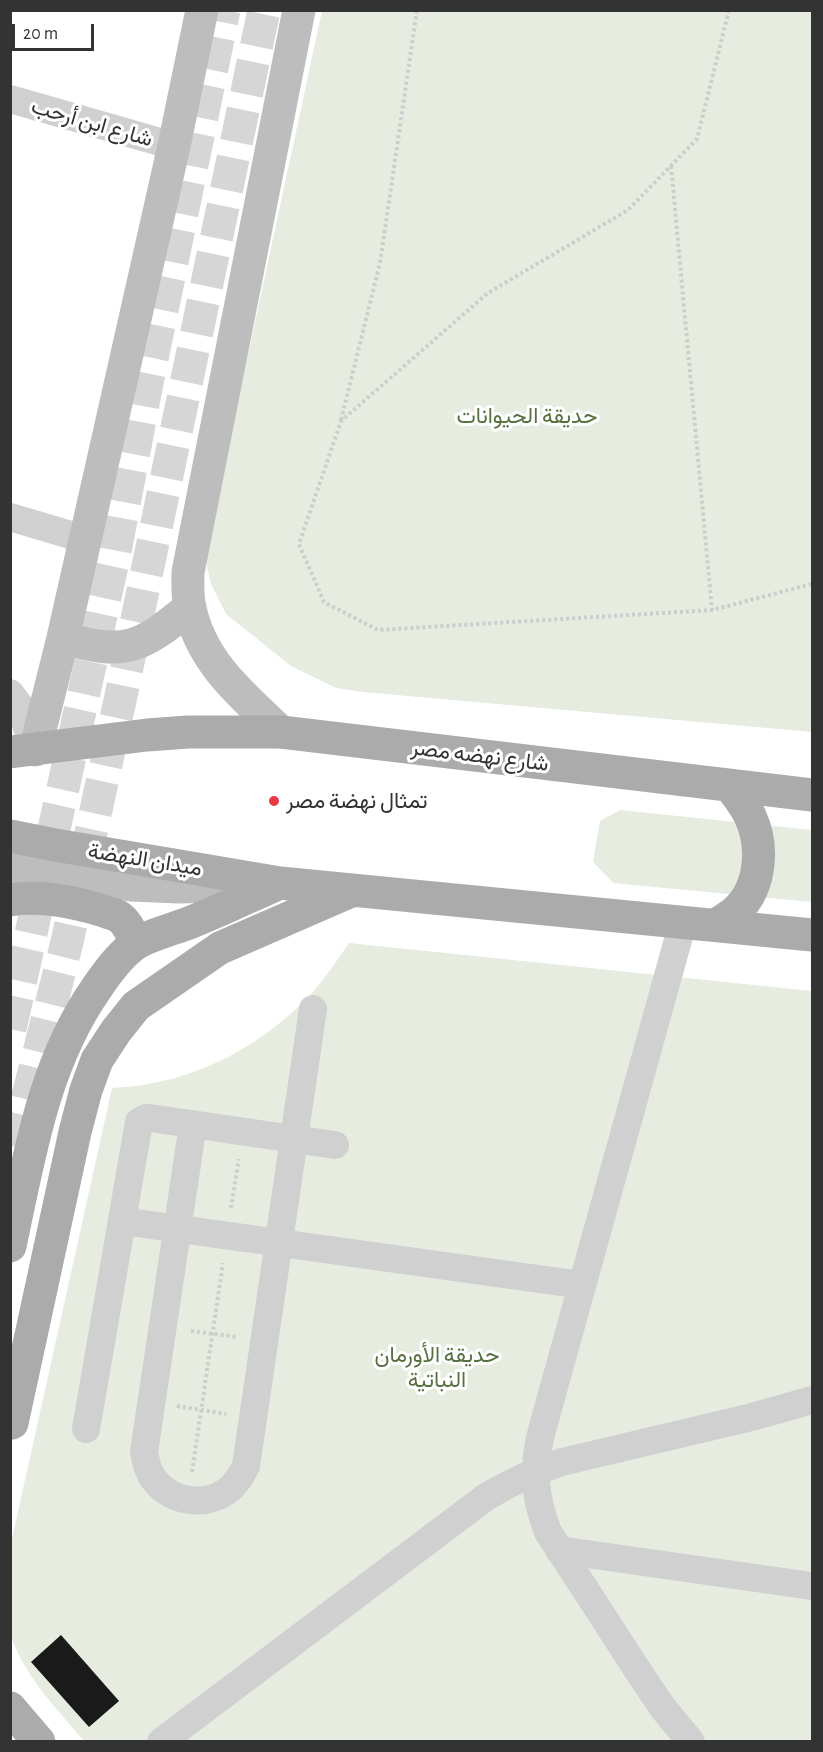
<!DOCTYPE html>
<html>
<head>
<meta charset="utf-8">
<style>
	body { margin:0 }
	#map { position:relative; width:823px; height:1752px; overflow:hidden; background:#fff; font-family:"Alegreya Sans",sans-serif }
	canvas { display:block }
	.frame { position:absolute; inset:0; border:12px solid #333; pointer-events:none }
	.scale { position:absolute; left:12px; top:24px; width:82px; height:27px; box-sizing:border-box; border:3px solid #333; border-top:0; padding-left:8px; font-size:18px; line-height:21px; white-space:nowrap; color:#333; -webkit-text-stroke:4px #fff; paint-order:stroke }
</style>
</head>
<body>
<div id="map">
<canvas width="823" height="1752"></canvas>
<div class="frame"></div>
<div class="scale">20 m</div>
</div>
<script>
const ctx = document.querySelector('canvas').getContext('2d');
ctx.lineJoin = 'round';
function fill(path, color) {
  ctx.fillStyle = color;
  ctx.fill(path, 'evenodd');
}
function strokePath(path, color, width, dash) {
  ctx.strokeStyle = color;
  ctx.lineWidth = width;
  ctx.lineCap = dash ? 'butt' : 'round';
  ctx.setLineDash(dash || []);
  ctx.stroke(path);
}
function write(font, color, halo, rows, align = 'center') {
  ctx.font = font + ' "Alegreya Sans",Vazirmatn,sans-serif';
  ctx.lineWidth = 6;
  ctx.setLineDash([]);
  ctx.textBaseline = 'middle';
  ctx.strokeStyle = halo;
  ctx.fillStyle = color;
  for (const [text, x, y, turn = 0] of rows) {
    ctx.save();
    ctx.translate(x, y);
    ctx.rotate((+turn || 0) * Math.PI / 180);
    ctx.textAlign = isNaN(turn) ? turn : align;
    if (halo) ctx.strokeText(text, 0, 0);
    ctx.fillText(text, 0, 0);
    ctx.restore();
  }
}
fill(new Path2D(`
	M322 11H812V732L363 692 336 688 291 666 226 614 211 584 207 567V545Z
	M620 810 812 830V902L613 883 593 862 600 821Z
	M349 943 812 991V1741H84C57 1709 25 1677 11 1636V1543L112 1088C126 1087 140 1086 153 1083 207 1073 258 1045 298 1007 318 989 334 965 349 943Z`), '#e6ecdf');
fill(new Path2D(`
	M61 1635 119 1701 89 1727 31 1662Z`), '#1a1a1a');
strokePath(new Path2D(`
	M10 1029 115 552 147 383 224 10
	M15 1147 67 942 121 696 264 10`), '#d6d6d6', 33, [33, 16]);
strokePath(new Path2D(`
	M729 10 697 139 628 210 488 293 341 421 299 544 324 602 378 630 712 610 812 584
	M671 166 712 610
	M341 420 380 263 417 10
	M231 1208 239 1159
	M191 1331 237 1337
	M177 1406 226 1414
	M192 1472 223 1263`), '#cdcdcd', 4, [3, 3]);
strokePath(new Path2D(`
	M10 99 174 146
	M10 517 84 539
	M10 693 19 705 35 750
	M683 922 542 1430C532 1468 534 1496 548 1532L644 1680 663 1708 691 1742
	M193 1124 144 1452C146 1462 148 1473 156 1482 173 1502 205 1507 227 1491 236 1485 241 1475 246 1466L313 1009
	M122 1221 582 1285
	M86 1429 139 1122 146 1118H150L335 1145
	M559 1550 812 1586
	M161 1742 486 1497C511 1482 535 1471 562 1462L752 1417 812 1400`), '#d0d0d0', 28);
strokePath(new Path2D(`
	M63 638C126 656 141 648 190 607
	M281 732C243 696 201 662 190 608 187 597 188 583 188 572L299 10
	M35 750 63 638 174 146 202 10
	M10 867 131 885 179 887 250 885`), '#bdbdbd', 33);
strokePath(new Path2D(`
	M10 752 147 735 188 732H281L812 795
	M10 836 55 845 280 883 812 935
	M10 900C42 895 74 902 104 911 108 913 114 914 118 916 127 922 132 933 135 943
	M715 925C721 922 726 919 731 915 761 893 765 848 750 816 745 805 737 795 729 785
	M10 1246C29 1158 43 1065 96 989 106 974 119 956 134 945 144 937 176 928 189 923 220 911 250 896 280 883
	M12 1423 75 1132 86 1090 97 1060 116 1031 136 1006 220 948 351 891
	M10 1708 39 1742`), '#ababab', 33);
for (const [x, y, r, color] of [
	[274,801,6,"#e63946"]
]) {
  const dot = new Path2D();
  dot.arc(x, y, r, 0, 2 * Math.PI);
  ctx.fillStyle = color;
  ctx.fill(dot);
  strokePath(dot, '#fff', 2);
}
write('22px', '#333', '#fff', [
	["شارع ابن أرحب",92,123,16],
	["شارع نهضه مصر",480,756,7],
	["ميدان النهضة",145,860,9]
]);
write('22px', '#56703f', '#fff', [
	["حديقة الحيوانات",527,416],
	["حديقة الأورمان",437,1355],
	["النباتية",437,1380]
]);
write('22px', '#333', '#fff', [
	["تمثال نهضة مصر",286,801]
], 'left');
</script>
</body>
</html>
